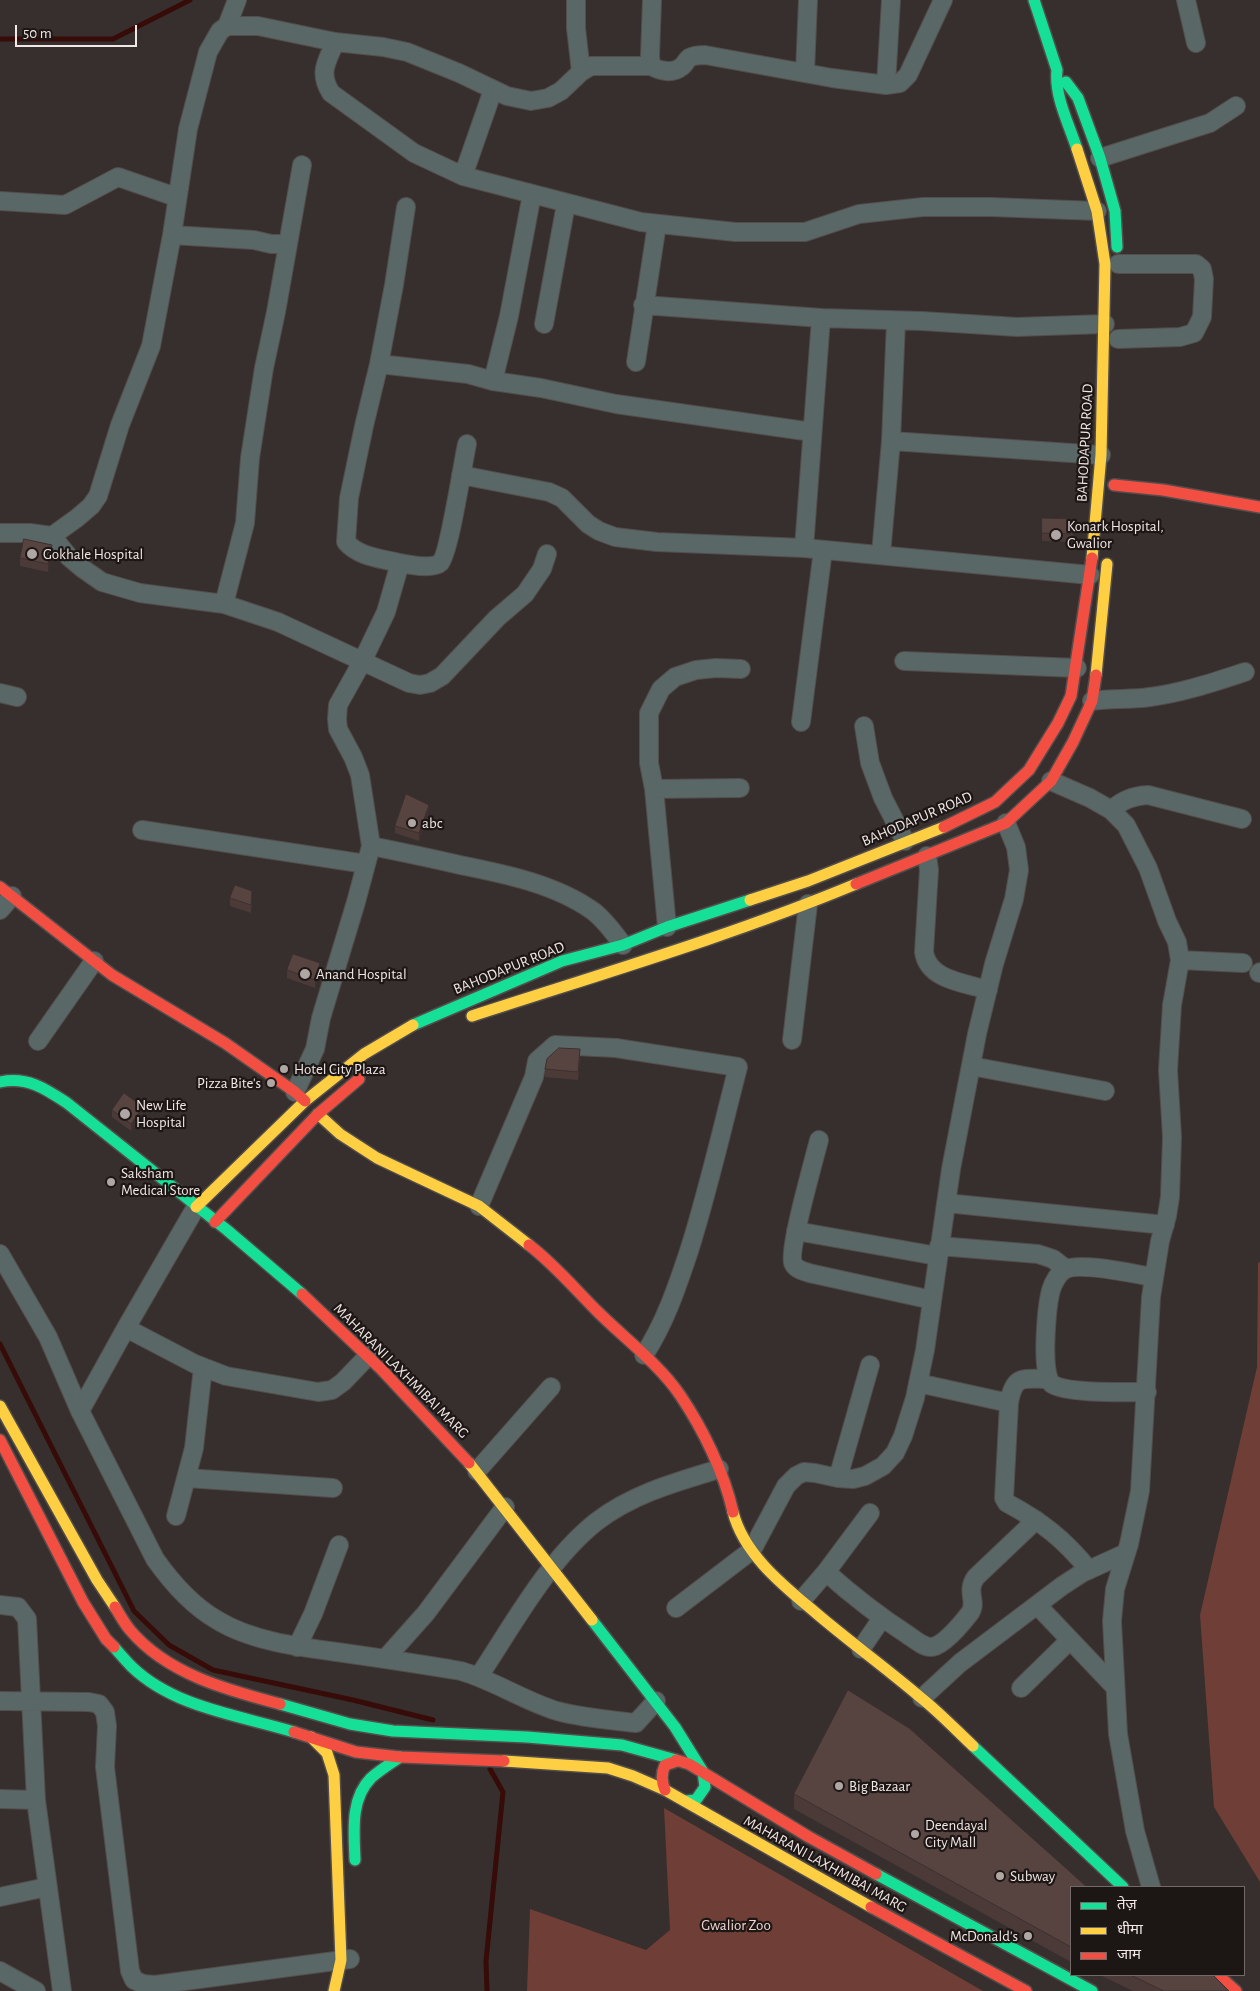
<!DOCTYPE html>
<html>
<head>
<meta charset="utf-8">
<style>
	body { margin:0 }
	#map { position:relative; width:1260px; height:1991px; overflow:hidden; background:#362f2d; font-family:"Alegreya Sans","Noto Sans Devanagari",sans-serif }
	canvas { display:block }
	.legend { position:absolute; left:1070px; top:1886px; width:175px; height:90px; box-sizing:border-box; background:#1c1615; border:1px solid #716a68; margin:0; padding:6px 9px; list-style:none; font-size:15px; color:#f1e7e5 }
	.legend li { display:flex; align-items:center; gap:10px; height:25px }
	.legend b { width:25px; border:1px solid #716a68 }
	.scale { position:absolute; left:15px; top:25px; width:122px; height:22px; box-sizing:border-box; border:2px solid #f1e7e5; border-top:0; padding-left:6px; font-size:15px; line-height:18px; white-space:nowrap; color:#f1e7e5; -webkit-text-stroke:4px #1c1615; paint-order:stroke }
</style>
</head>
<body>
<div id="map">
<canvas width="1260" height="1991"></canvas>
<ul class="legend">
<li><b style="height:6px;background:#16e098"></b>तेज़</li>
<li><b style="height:6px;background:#ffcf43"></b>धीमा</li>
<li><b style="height:6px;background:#f24e42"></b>जाम</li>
</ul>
<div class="scale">50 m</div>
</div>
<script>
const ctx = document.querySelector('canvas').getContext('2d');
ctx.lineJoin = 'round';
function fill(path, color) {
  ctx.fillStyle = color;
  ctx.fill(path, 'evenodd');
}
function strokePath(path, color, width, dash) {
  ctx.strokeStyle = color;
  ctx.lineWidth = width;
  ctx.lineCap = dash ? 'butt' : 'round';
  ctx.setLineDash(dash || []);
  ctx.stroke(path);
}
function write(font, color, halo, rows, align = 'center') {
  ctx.font = font + ' "Alegreya Sans",sans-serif';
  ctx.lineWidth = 4.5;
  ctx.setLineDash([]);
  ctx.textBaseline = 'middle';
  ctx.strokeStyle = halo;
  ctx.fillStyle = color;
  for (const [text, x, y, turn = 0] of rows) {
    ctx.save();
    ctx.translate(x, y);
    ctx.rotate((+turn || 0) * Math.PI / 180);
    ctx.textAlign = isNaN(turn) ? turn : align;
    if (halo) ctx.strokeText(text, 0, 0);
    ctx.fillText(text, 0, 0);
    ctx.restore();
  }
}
fill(new Path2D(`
	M1260 1262V1882L1214 1807 1200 1615 1257 1367 1258 1263Z
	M664 1808 983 1991H527L530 1909 646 1950 670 1930Z`), '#6f3e36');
strokePath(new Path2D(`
	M0 39H113L190 0
	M0 1344 134 1611 169 1645 213 1670 353 1700 433 1720
	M487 1991 486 1961 503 1792 490 1769`), '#370b07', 5);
const street = new Path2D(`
	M576 0V28L581 72
	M652 0 650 56 651 66C660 71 673 74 681 67 685 65 686 60 689 58 694 55 700 55 705 55L832 78 886 85 900 83 908 75 943 0
	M1186 0 1196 43
	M227 26 237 0
	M335 42C327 62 318 72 331 93L414 153 463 176 641 222 735 232H805L859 214 923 207H991L1097 211
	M805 73 808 0
	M886 85 891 0
	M1100 158 1210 123 1236 106
	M463 176 493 90
	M0 201 65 205 118 177 176 197
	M406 207 394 285 379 364 364 426 349 498 346 542C358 556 378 558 395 562 404 564 433 570 440 563 449 555 463 462 467 444
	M172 235 254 240 271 244H287
	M1118 264H1196L1202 269 1204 279 1202 317 1194 333 1180 337 1118 339
	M643 305 821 318 922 321 1017 327 1105 324
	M544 324 566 204
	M636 362 657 224
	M379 364 468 374 493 381 541 388 616 404 812 432
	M493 381 509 316 532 194
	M891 441 1101 455
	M461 475 549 492 562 498 588 524 599 531 615 537 657 542 804 548 1090 575
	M0 533H30L52 536 69 557 82 568 102 582 140 593 224 604 278 622 409 683 420 685 430 683 442 676 497 618 525 594 542 569 547 554
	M52 536 77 518 91 506 98 496 120 425 151 346 172 235 188 129 208 52 220 31 227 26H258L335 42 383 47 407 52 459 73 507 96 531 101 548 98 561 91 581 72 591 66H651
	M804 548 821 318
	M881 554 891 441 896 321
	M224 604 245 523 250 458 264 368 276 312 302 165
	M904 661 1077 668
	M0 693 17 697
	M1092 701C1112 698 1131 700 1150 697 1182 693 1214 682 1245 672
	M801 722 823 550
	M864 726 870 763 883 798 905 841
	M1051 781 1090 798 1111 810 1126 825 1148 868 1167 921 1177 942 1180 960 1172 1005 1168 1070 1172 1137 1170 1197 1167 1216 1160 1241 1151 1297 1140 1491 1129 1544 1115 1589 1112 1621 1118 1734 1135 1831 1151 1887
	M654 789 740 788
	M1111 810C1123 800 1132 796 1148 795L1242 819
	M142 830 366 864
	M371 846C401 852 430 858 460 865 505 874 555 884 593 911 605 920 614 933 623 945
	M927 856 929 870 924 952C928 980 965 983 988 990
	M0 910 12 896
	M667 927 654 789 649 763V713L661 689 675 677 696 670 716 668 741 669
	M1180 960 1243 963
	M1259 973 1260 972
	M792 1040 808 904
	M38 1041 94 961
	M971 1066 1105 1091
	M295 1092 315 1049 321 1018 356 902 371 846 360 775 353 757 338 729 337 719 338 705 362 662 386 612 400 563
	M819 1140C814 1160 788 1251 793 1263 796 1270 804 1271 809 1273L932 1300
	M946 1203 1165 1225
	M479 1206 534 1077 537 1061 555 1045 616 1048 738 1067C722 1129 708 1191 689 1251 677 1287 665 1323 644 1355
	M796 1231 937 1256
	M939 1246 1038 1254 1053 1259 1066 1269
	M0 1254 48 1337 80 1411 155 1559C172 1583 191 1605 217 1620 251 1641 299 1647 337 1652 379 1658 420 1664 461 1671 495 1681 524 1701 557 1711 583 1718 610 1720 636 1723L656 1701
	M126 1328 195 1364 226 1376 318 1392 332 1390 343 1382 368 1356
	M1048 1379C1023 1379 1014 1374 1009 1403L1004 1498 1007 1503C1041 1521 1065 1540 1089 1570
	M918 1383 1009 1403
	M1147 1392C1127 1392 1067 1394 1052 1384 1040 1375 1047 1305 1051 1290 1053 1283 1059 1272 1066 1269 1083 1262 1134 1274 1153 1277
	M80 1411 126 1328 196 1207
	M477 1471 551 1387
	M187 1478 333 1488
	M838 1478 870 1365
	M176 1516 194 1448 203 1367
	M826 1572C853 1596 877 1615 908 1635 914 1639 923 1647 931 1647 943 1647 963 1622 970 1613 978 1601 965 1592 976 1577L1036 1520
	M801 1601 826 1572 870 1513
	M0 1605 18 1607 27 1619 36 1800 62 1991
	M1038 1606 1115 1687
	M676 1608 752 1550 786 1486 796 1476 804 1472 815 1473 838 1478 853 1479 865 1476 883 1466 895 1453 903 1436 915 1398 925 1350 951 1169 977 1034 994 964 1014 899 1019 870 1016 847 1006 823
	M297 1647 313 1614 339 1545
	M861 1649 882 1618
	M385 1659 426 1613 505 1507
	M479 1676C513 1625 548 1560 596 1522 632 1494 676 1482 719 1469
	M1021 1688 1070 1640
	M922 1698 960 1663 1062 1586 1082 1573 1126 1553
	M0 1701 89 1702 99 1704 105 1712 107 1726 105 1767 130 1971 134 1980 143 1984 155 1985 350 1959
	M0 1799 36 1800
	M0 1897 47 1887
	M0 1971 36 1991`);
const fast = new Path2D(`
	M1034 0 1057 70C1054 96 1069 124 1077 149
	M1066 82 1078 98 1100 158 1115 211 1117 247
	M413 1025 562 961 623 945 667 927 750 900
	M0 1082C27 1076 46 1089 67 1103L227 1230 302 1294
	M592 1620 675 1727 703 1772 705 1787 696 1800 685 1801
	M114 1647C120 1654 126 1661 132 1667 175 1708 239 1715 294 1732
	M280 1704 350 1724 393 1731 527 1737 622 1745 676 1760
	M973 1746 1123 1887
	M355 1860C354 1832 350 1799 371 1778 380 1770 390 1764 400 1757
	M876 1874 1092 1991`);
const slow = new Path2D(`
	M1077 149 1097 211 1105 264 1101 455 1092 558
	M1096 675 1107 564
	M750 900 808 881 944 827
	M472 1016C601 974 731 936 856 884
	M318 1114 340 1134 377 1158 479 1206 529 1245
	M196 1207 305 1101 364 1054 413 1025
	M0 1406 97 1580 115 1607
	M469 1463 592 1620
	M733 1512C744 1555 784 1586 816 1613 850 1642 886 1668 920 1697 939 1712 956 1730 973 1746
	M311 1737 327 1753 334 1775 341 1960 334 1991
	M504 1761 608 1768 633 1776 665 1790 871 1907`);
const jam = new Path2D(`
	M1114 485 1163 490 1260 507
	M944 827 995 802 1029 770 1058 723 1071 696 1092 558
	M856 884 1006 823 1051 781 1073 742 1092 701 1096 675
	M0 887 112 975 225 1043 295 1092 305 1101
	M215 1222 318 1114 359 1079
	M529 1245C554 1264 575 1289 597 1311 623 1337 659 1364 680 1395 703 1429 724 1472 733 1512
	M302 1294 381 1369 469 1463
	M0 1440 83 1602 106 1639 114 1647
	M115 1607C120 1615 124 1623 130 1630 167 1674 227 1690 280 1704
	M294 1732 356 1752 400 1757 504 1761
	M676 1760 689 1764 809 1837 876 1874
	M665 1790C661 1781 661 1774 665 1765L677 1761
	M871 1907 1026 1991
	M1218 1975 1236 1991`);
strokePath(street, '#534d4b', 20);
strokePath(fast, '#534d4b', 14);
strokePath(slow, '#534d4b', 14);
strokePath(jam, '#534d4b', 14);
strokePath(street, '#5a6767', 18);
strokePath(fast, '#16e098', 11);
strokePath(slow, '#ffcf43', 11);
strokePath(jam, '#f24e42', 11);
fill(new Path2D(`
	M1042 518 1074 527 1073 542 1042 541Z
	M52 552 48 572 20 566V558Z
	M429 812 419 841 395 833V826Z
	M230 898 252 899 251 913 230 906Z
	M287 970 320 971 315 988 287 978Z
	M580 1057 578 1080 545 1077V1069Z
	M112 1110 143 1115 131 1131 112 1117Z
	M794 1794 1071 1887V1962L794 1809Z
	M1100 1975H1213L1229 1991H1133Z`), '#4b3a38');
fill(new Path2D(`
	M52 545V552L48 572V564Z
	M429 805V812L419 841V833Z
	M320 963V971L315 988V980Z
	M143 1107V1115L131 1131V1124Z`), '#3d302e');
const building = new Path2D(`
	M1042 518 1074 519 1073 534 1042 533Z
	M24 539 52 545 48 564 20 558Z
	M406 794 429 805 419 833 395 826Z
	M235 885 252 891 251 905 230 898Z
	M293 954 320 963 315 980 287 970Z
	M559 1048 580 1049 578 1072 545 1069 547 1059Z
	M124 1093 143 1107 131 1124 112 1110Z
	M848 1690 909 1728 1087 1887H1071V1947L794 1794Z
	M1131 1975H1213L1229 1991H1164Z`);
fill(building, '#574441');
strokePath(building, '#3d302e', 1);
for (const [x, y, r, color] of [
	[1056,535,6,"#b0a7a5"],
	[32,554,6,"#b0a7a5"],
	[412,823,5,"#b0a7a5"],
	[305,974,6,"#b0a7a5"],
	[284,1069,5,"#b0a7a5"],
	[271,1083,5,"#b0a7a5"],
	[125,1114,6,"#b0a7a5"],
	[111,1182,5,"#b0a7a5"],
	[839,1786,5,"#b0a7a5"],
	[915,1834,5,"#b0a7a5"],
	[1000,1876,5,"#b0a7a5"],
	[1028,1936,5,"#b0a7a5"]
]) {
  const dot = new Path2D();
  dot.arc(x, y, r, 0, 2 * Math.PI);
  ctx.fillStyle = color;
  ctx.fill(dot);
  strokePath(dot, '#1c1615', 2);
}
write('15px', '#f1e7e5', '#1c1615', [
	["BAHODAPUR ROAD",1085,443,-87],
	["BAHODAPUR ROAD",917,819,-23],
	["BAHODAPUR ROAD",509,968,-22],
	["MAHARANI LAXHMIBAI MARG",401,1371,45],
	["MAHARANI LAXHMIBAI MARG",825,1864,29]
]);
write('15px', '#f1e7e5', '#1c1615', [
	["Konark Hospital,",1067,526],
	["Gwalior",1067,543],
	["Gokhale Hospital",43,554],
	["abc",422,823],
	["Anand Hospital",316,974],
	["Hotel City Plaza",294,1069],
	["Pizza Bite's",261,1083,"right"],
	["New Life",136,1105],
	["Hospital",136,1122],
	["Saksham",121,1173],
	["Medical Store",121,1190],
	["Big Bazaar",849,1786],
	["Deendayal",925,1825],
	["City Mall",925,1842],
	["Subway",1010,1876],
	["McDonald's",1018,1936,"right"]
], 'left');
write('15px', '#f2d6d1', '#1c1615', [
	["Gwalior Zoo",736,1925]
]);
</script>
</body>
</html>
